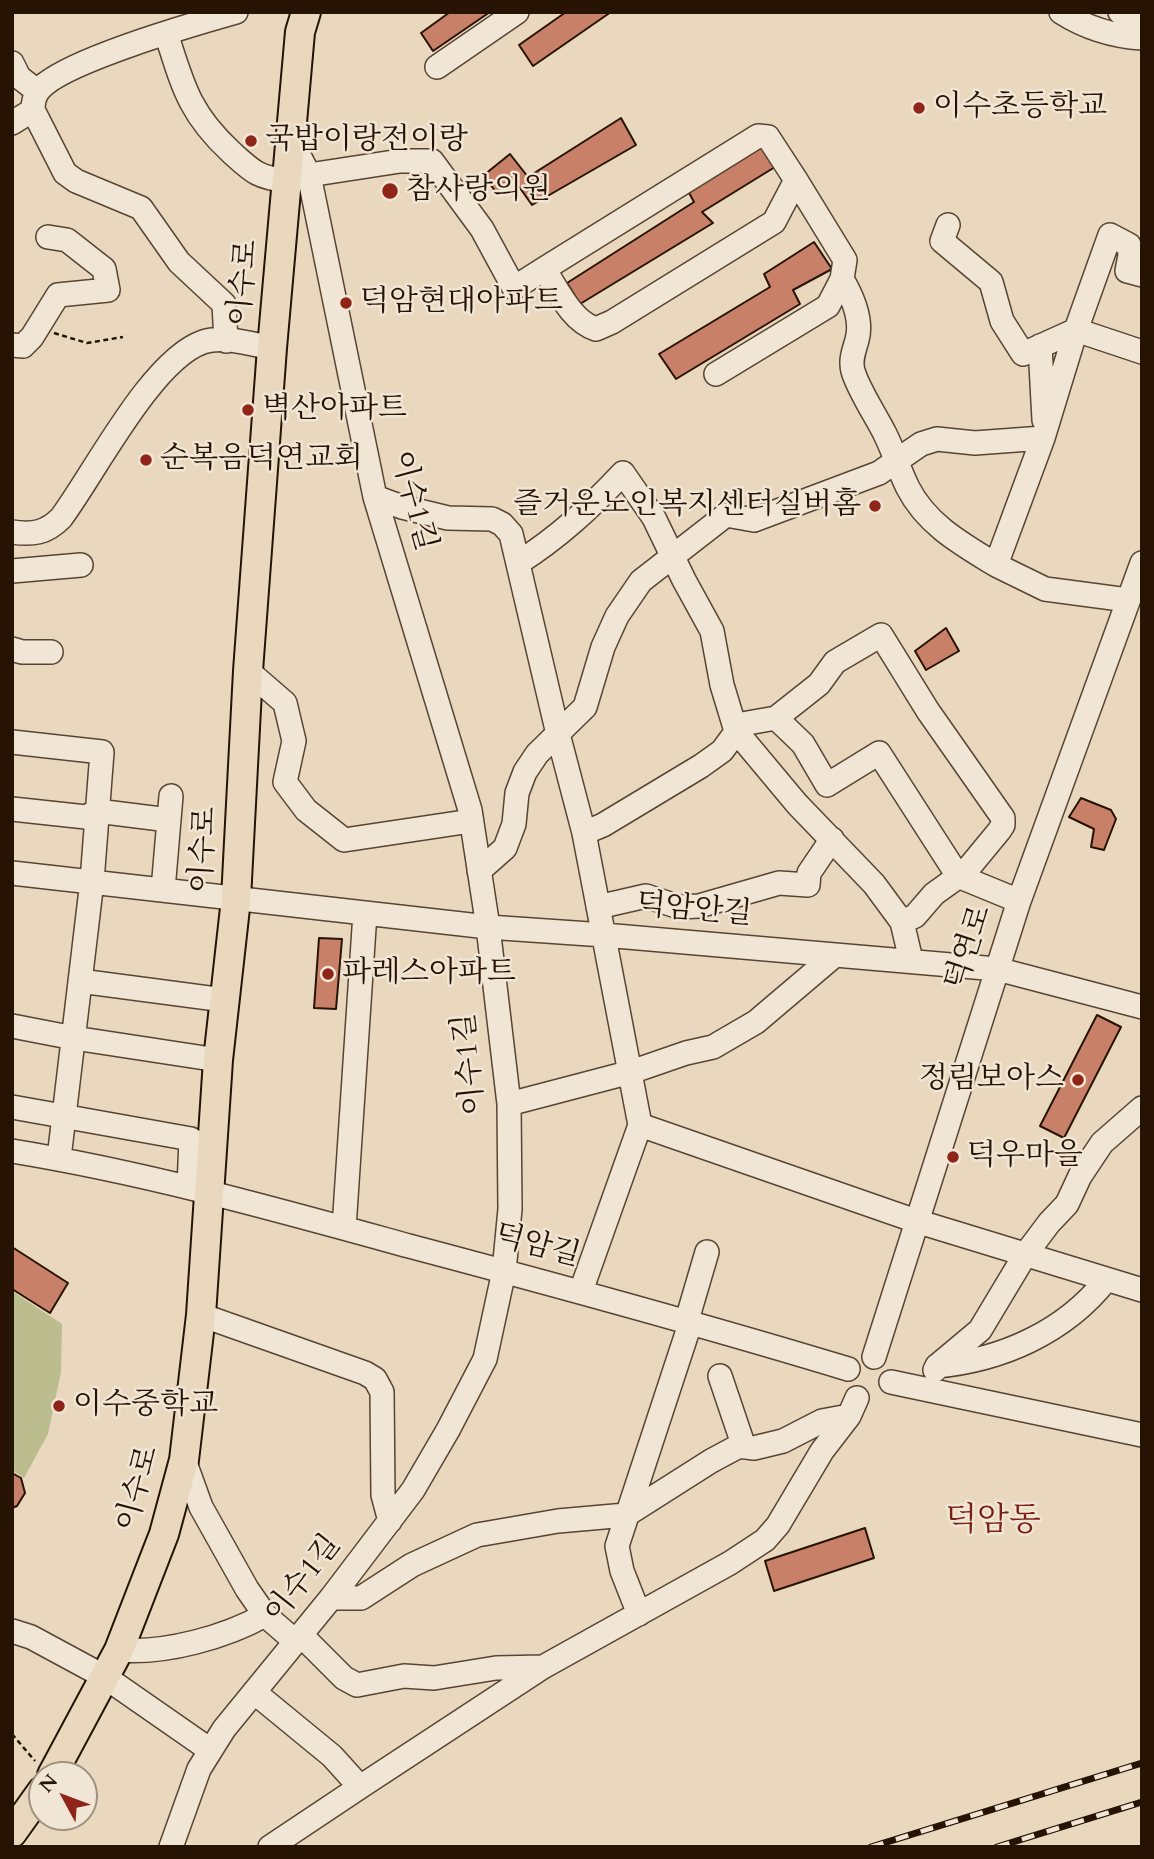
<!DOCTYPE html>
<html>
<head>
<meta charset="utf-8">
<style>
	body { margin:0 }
	#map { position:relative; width:1154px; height:1859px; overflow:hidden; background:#e9d8be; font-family:Cardo,serif }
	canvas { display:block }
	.frame { position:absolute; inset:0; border:14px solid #271303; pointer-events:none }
	.north { position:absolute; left:28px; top:1761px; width:70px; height:70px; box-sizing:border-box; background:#f1e6d5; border:2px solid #a09281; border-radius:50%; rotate:311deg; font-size:19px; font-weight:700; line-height:28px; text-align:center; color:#271303 }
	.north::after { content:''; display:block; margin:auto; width:24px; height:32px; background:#8f2418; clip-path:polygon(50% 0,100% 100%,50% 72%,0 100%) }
</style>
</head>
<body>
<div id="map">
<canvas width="1154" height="1859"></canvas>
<div class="frame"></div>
<div class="north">N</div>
</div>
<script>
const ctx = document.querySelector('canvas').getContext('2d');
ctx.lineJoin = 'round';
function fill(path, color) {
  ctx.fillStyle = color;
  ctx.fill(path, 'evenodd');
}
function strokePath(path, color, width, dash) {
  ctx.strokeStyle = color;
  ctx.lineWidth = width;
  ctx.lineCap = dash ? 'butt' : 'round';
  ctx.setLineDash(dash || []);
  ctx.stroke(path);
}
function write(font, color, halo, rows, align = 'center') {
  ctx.font = font + ' Cardo,"Noto Serif KR",serif';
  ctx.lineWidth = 5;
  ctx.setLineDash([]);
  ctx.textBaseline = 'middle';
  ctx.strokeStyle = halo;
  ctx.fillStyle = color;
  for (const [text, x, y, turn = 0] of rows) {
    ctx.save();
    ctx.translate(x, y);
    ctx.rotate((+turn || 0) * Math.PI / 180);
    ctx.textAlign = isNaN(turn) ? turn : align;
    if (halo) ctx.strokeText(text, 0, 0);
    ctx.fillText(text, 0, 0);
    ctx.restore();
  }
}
fill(new Path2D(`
	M12 1291 62 1324 61 1372 48 1434 24 1478 12 1470Z`), '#bbbd8e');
const building = new Path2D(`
	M450 12H490L433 51 421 33Z
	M566 12H611L533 66 519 45Z
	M621 118 636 145 532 205 515 181 497 194 484 175 510 154 528 177Z
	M762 147 775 167 702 212 713 223 580 304 567 283 694 202 688 191Z
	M814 242 832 269 793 290 800 304 676 379 659 354 770 287 764 274Z
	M946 628 959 651 926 670 915 651Z
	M1081 798 1111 810 1116 819 1104 850 1091 847 1094 829 1069 817Z
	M319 938 342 939 336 1009 314 1008Z
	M1097 1015 1121 1027 1064 1138 1040 1126Z
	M12 1247 68 1283 50 1313 12 1289Z
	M12 1473 21 1478 25 1493 17 1506 12 1508Z
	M865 1528 874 1558 774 1591 765 1561Z`);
fill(building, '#c88168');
strokePath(building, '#271303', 2);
const minor = new Path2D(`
	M1061 12C1086 28 1112 36 1142 38
	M1120 12 1142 31
	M166 33C183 86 189 113 231 152 253 172 257 177 287 181
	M12 63 19 77 37 91
	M437 67 517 12
	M33 110C33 103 34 96 39 90 61 62 197 23 236 12
	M12 123 33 110 65 173 76 181 141 208 179 262 224 304 226 341
	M309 175 400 161H432L482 229 514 288 544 269 758 136 768 137 796 180 774 222 612 322 596 329C571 321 558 290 544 269
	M948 225 942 241 991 282 1002 321 1023 354 1076 330 1142 352
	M842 279C852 296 863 319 857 340 854 351 850 360 853 371 858 389 876 416 885 434 894 452 899 470 908 488 927 525 962 544 996 565
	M12 345 23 346 32 337 58 295 108 290 104 269 67 240 48 237
	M1040 346 1044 420
	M716 374 828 306 842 279 845 260 796 180
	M375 497 402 507 448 518 492 519 502 524 511 534 558 734 584 833 640 1125 581 1291
	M12 532C33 535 46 533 61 518 94 474 151 360 203 342 223 335 251 344 272 348
	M518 563C559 537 590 508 623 473L654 518 684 580 712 631 722 685 736 731 797 804 874 884 902 922 911 960
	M12 571 81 565
	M1128 600 1045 589 996 565 1043 438 1076 330 1110 235 1129 245 1130 255 1127 271 1142 275
	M12 649 22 652H51
	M248 671 285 703 294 741 285 782 306 810 344 840 471 821
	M776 718 803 744 827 785 879 753 958 876 1019 901
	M12 742 102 752 92 881 59 1158
	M12 809 86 817 97 811 169 820
	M584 833 603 825 701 766 722 751 742 724 776 718 819 684 835 662 881 635 928 711 1003 818V825L999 831 966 871 934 894 915 916 902 922
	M479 871 505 848 514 824 517 793 525 772 537 754 585 707 603 647 617 616 641 581 726 515 754 520 879 473 921 444 937 439 975 443 1043 438
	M12 873 488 927 604 935 997 969 1142 1007
	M163 890 171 796
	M598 907 646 896 679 907 699 906 779 883 808 885 809 873 832 839
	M80 981 224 1000
	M12 1026 74 1038 218 1060
	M509 1104 631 1072 686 1053 713 1047 756 1022 835 955
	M12 1107 191 1139 189 1187
	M640 1125 916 1221 1142 1290
	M12 1151C147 1173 278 1210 409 1246 556 1285 703 1325 848 1369
	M344 1228 365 913
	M201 1315 365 1373 375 1379 382 1392 383 1495 390 1521
	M687 1320 707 1252
	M874 1357 1019 901 1142 563
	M937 1366 980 1330 1025 1255 1049 1223 1067 1204 1080 1176 1102 1143 1142 1108
	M935 1370 937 1366C1002 1360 1065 1332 1106 1280
	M720 1376 744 1447
	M891 1382 1142 1435
	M184 1460 201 1507 247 1589 265 1615 296 1642
	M331 1598H361L412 1565 477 1535 558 1521 626 1515 711 1461 739 1446 754 1448 783 1441 822 1421 849 1416 857 1398
	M639 1614 622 1571 617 1546 691 1321
	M12 1631 31 1637 105 1677 210 1750
	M301 1635 344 1678 357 1685 404 1676 434 1678 496 1668 543 1667
	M119 1650C165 1654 226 1637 265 1615
	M254 1692 332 1756 360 1787 270 1847
	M360 1787 543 1667 730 1563 765 1540 778 1525 822 1451 849 1416
	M171 1847 199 1769 224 1729 331 1598 413 1490 448 1430 485 1359 504 1271 510 1209 509 1104 488 927 470 810 375 497 309 175 291 140`);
const major = new Path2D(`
	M52 1775 119 1650 164 1534 184 1460 201 1315 218 1060 236 899 248 671 272 348 300 32 306 12
	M12 1833 42 1791`);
strokePath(minor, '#584432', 26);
strokePath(major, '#271303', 32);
strokePath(new Path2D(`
	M54 333 87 343 123 337
	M12 1734 35 1761`), '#271303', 2.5, [5, 3.5]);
strokePath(minor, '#f1e6d5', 23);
strokePath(major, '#e9d8be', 28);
const rail = new Path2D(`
	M871 1847 1142 1763
	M997 1847 1142 1802`);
strokePath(rail, '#271303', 7);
strokePath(rail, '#f1e6d5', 4.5, [13]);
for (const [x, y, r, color] of [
	[919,108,7,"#8f2418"],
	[251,141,7,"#8f2418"],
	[390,191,9,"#8f2418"],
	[346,303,7,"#8f2418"],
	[248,410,7,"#8f2418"],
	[146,460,7,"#8f2418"],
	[875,506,7,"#8f2418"],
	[328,974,7,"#8f2418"],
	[1078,1080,7,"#8f2418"],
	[953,1157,7,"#8f2418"],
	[59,1406,7,"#8f2418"]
]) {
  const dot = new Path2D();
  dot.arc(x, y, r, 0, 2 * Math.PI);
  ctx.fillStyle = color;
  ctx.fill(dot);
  strokePath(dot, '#f1e6d5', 2.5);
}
write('30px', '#271303', '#f1e6d5', [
	["이수초등학교",933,108],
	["국밥이랑전이랑",265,141],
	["참사랑의원",406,191],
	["덕암현대아파트",360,303],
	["벽산아파트",262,410],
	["순복음덕연교회",160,460],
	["즐거운노인복지센터실버홈",861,506,"right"],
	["파레스아파트",342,974],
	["정림보아스",1064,1080,"right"],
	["덕우마을",967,1157],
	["이수중학교",73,1406]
], 'left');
write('30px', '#271303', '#f1e6d5', [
	["이수로",245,283,-85],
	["이수1길",412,501,75],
	["이수로",205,850,-87],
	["덕암안길",694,911,5],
	["덕연로",970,948,-72],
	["이수1길",471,1064,-96],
	["덕암길",537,1247,15],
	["이수로",139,1489,-75],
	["이수1길",304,1580,-52]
]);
write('33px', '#7a1f14', '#f1e6d5', [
	["덕암동",993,1522]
]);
</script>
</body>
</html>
